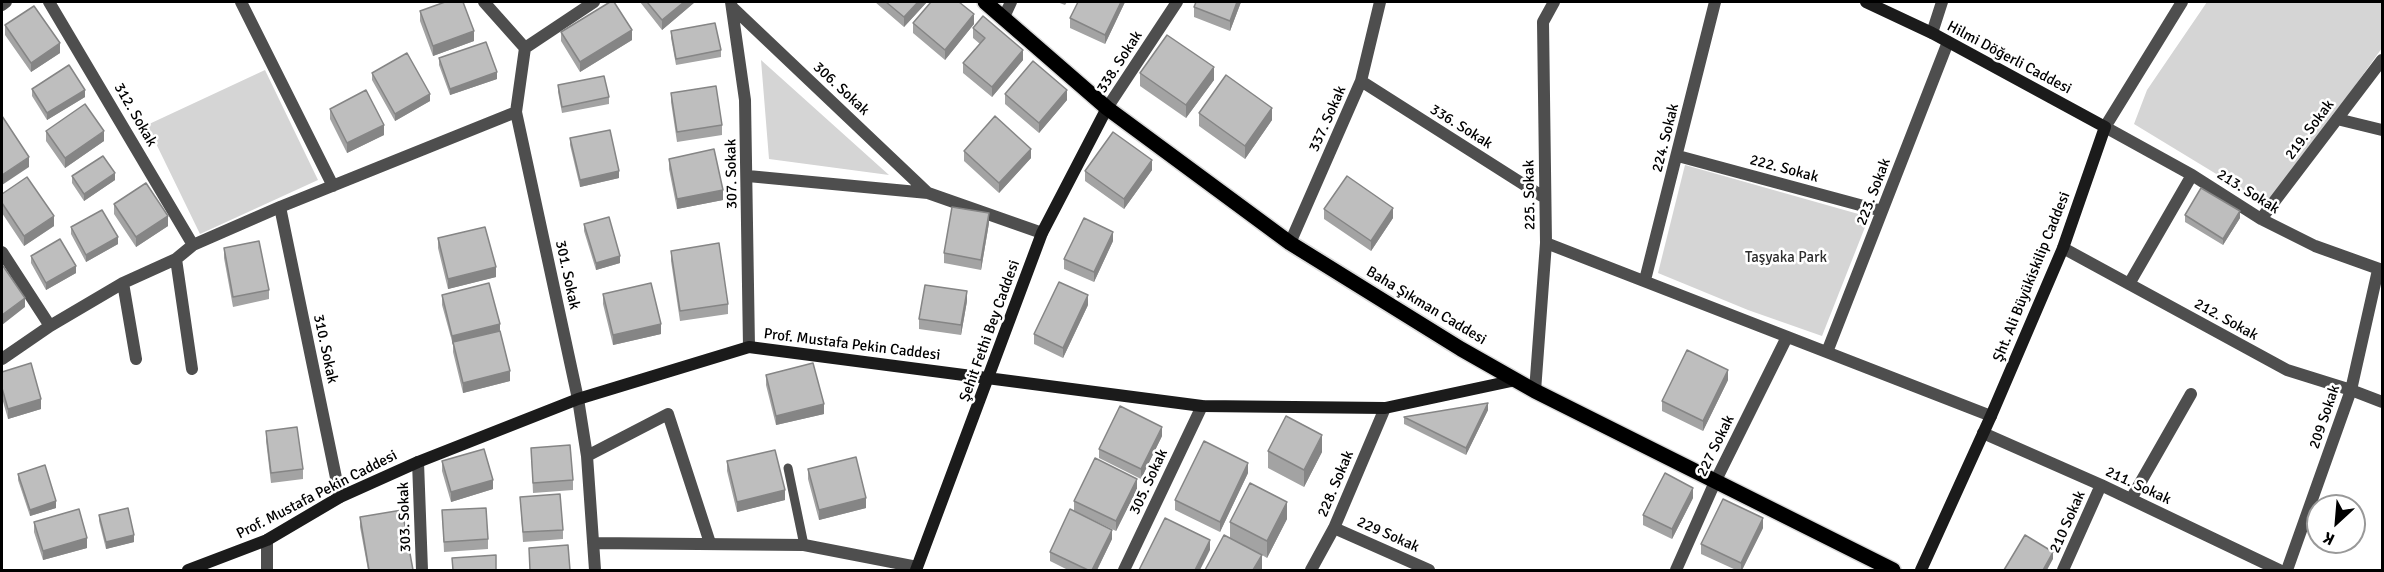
<!DOCTYPE html>
<html>
<head>
<meta charset="utf-8">
<style>
	body { margin:0 }
	#map { position:relative; width:2384px; height:572px; overflow:hidden; background:#fff; font-family:Signika,sans-serif }
	canvas { display:block }
	.frame { position:absolute; inset:0; border:3px solid #000; pointer-events:none }
	.north { position:absolute; left:2306px; top:494px; width:60px; height:60px; box-sizing:border-box; background:#fff; border:2px solid #999; border-radius:50%; rotate:206deg; font-size:16px; font-weight:700; line-height:24px; text-align:center; color:#000 }
	.north::after { content:''; display:block; margin:auto; width:21px; height:27px; background:#000; clip-path:polygon(50% 0,100% 100%,50% 72%,0 100%) }
</style>
</head>
<body>
<div id="map">
<canvas width="2384" height="572"></canvas>
<div class="frame"></div>
<div class="north">K</div>
</div>
<script>
const ctx = document.querySelector('canvas').getContext('2d');
ctx.lineJoin = 'round';
function fill(path, color) {
  ctx.fillStyle = color;
  ctx.fill(path, 'evenodd');
}
function strokePath(path, color, width, dash) {
  ctx.strokeStyle = color;
  ctx.lineWidth = width;
  ctx.lineCap = dash ? 'butt' : 'round';
  ctx.setLineDash(dash || []);
  ctx.stroke(path);
}
function write(font, color, halo, rows, align = 'center') {
  ctx.font = font + ' Signika,sans-serif';
  ctx.lineWidth = 5;
  ctx.setLineDash([]);
  ctx.textBaseline = 'middle';
  ctx.strokeStyle = halo;
  ctx.fillStyle = color;
  for (const [text, x, y, turn = 0] of rows) {
    ctx.save();
    ctx.translate(x, y);
    ctx.rotate((+turn || 0) * Math.PI / 180);
    ctx.textAlign = isNaN(turn) ? turn : align;
    if (halo) ctx.strokeText(text, 0, 0);
    ctx.fillText(text, 0, 0);
    ctx.restore();
  }
}
fill(new Path2D(`
	M2207 2H2382V48L2269 206 2134 124 2147 90Z
	M761 60 889 175 769 159Z
	M265 70 318 180 200 234 147 125Z
	M1685 165 1869 217 1822 336 1748 310 1658 273Z`), '#d5d5d5');
const primary = new Path2D(`
	M985 2 1107 108 1290 243 1461 349 1535 391 1893 570`);
strokePath(primary, '#dbdbdb', 18);
strokePath(new Path2D(`
	M788 468 804 545`), '#4e4e4e', 9);
strokePath(new Path2D(`
	M49 2 193 245
	M241 2 333 186
	M484 2 525 48 516 112 578 399 587 456 595 570
	M731 2 745 100 749 347
	M2182 2 2105 127 2192 175 2261 219 2315 246 2382 270
	M2 5 6 2
	M732 7 928 193
	M1004 17 1011 2
	M1932 33 1942 2
	M525 48 594 2
	M1361 81 1545 198
	M1107 108 1177 2
	M2337 119 2382 130
	M1678 156 1882 211
	M748 176 928 193 1042 233
	M280 207 340 497
	M2261 219 2382 60
	M1290 243 1361 81 1380 2
	M1546 243 1991 416
	M2063 248 2287 370 2351 390 2382 402
	M2 252 50 326
	M176 259 192 369
	M1645 280 1715 2
	M123 283 136 359
	M2129 284 2192 175
	M1827 352 1948 42
	M2 359 50 326 123 283 176 259 193 245 280 207 516 112
	M1535 391 1546 243 1543 22 1554 2
	M1983 433 2101 485 2279 570
	M587 456 668 414 710 543
	M418 462 422 570
	M2131 499 2191 394
	M1334 528 1429 570
	M267 540V570
	M593 543 804 545 917 567
	M1124 570 1202 406
	M1311 570 1334 528 1385 408
	M1676 570 1715 482 1787 337
	M2063 570 2101 485
	M2287 570 2351 390 2378 270`), '#4e4e4e', 12);
strokePath(new Path2D(`
	M1866 2 1932 33 2105 127 2063 248 1991 416 1921 570
	M188 570 267 540 340 497 418 462 578 399 749 347 1202 406 1385 408 1516 380
	M916 570 1042 233 1107 108`), '#1b1b1b', 12);
strokePath(primary, '#000', 15);
fill(new Path2D(`
	M640 2H695L662 30Z
	M875 2H927L904 27Z
	M1057 2H1067L1065 5Z
	M1078 2H1125L1105 44 1070 28V18Z
	M1241 2 1230 31 1194 17V7Z
	M420 11 474 41 433 56 420 21Z
	M913 23 974 24 945 60 913 33Z
	M5 25 60 53 31 72 5 35Z
	M973 28 1023 60 992 97 963 73V63L980 44 973 38Z
	M671 31 721 50V57L676 65 671 38Z
	M561 32 632 40 580 72 561 41Z
	M439 58 497 79 450 95 439 65Z
	M372 73 430 101 395 121 372 80Z
	M1140 73 1214 80 1186 118 1140 86Z
	M558 85 609 97V104L562 113 558 92Z
	M32 89 85 97 47 120 32 96Z
	M671 93 722 125V135L677 142 671 102Z
	M1005 94 1067 100 1039 133 1005 104Z
	M330 109 384 135 347 153 330 119Z
	M1199 113 1272 120 1245 159 1199 126Z
	M46 131 104 141 65 168 46 141Z
	M570 138 619 178 580 187 570 145Z
	M964 151 1031 158 999 193 964 161Z
	M669 159 723 200 677 209 669 169Z
	M1152 170 1124 209 1085 181V171Z
	M72 176 115 180 84 201 72 183Z
	M2 194 54 226 24 246 2 213Z
	M114 204 168 226 136 247 114 214Z
	M1324 209 1393 218 1371 251 1324 219Z
	M2185 215 2240 218 2223 245 2185 222Z
	M989 223 981 270 944 263V253Z
	M584 224 620 263 596 270 584 231Z
	M71 227 118 244 86 262 71 234Z
	M438 238 496 277 448 289 438 248Z
	M1113 241 1094 282 1064 269V259Z
	M224 248 269 290V299L233 307 224 258Z
	M671 251 728 304V314L680 321 671 261Z
	M31 256 76 273 46 290 31 263Z
	M603 294 661 334 613 345 603 304Z
	M442 295 500 331 510 381 463 393 453 352V345L442 305Z
	M967 301 961 335 919 329V319Z
	M1088 305 1063 358 1034 344V334Z
	M2 372 41 409 8 419 2 398Z
	M766 375 824 414 776 425 766 385Z
	M1728 380 1703 431 1662 411V401Z
	M1488 410 1466 455 1404 424V417Z
	M266 431 303 469V479L271 483 266 441Z
	M1162 436 1141 479 1099 458V449Z
	M531 448 573 480V490L533 493Z
	M1268 451 1322 452 1304 487 1268 468Z
	M442 461 493 489 451 502 442 471Z
	M727 461 785 500 737 512 727 471Z
	M808 469 866 508 819 520 808 479Z
	M1248 473 1220 532 1175 510V500Z
	M18 474 56 508 30 516 18 480Z
	M1137 489 1116 531 1074 511V501Z
	M520 497 563 530V539L523 542Z
	M1693 498 1672 539 1643 525V515Z
	M442 510 488 539V549L444 552Z
	M99 515 134 542 106 549 99 521Z
	M360 517 413 570H368L360 527Z
	M1287 519 1267 558 1262 555V570L1230 538V522Z
	M34 522 87 548 43 560 34 532Z
	M1763 528 1742 570H1736L1701 554V544Z
	M1112 539 1097 570H1068L1050 561V552Z`), '#a3a3a3');
fill(new Path2D(`
	M684 2H695L662 30V20Z
	M918 2H927L904 27V17Z
	M1121 2H1125L1105 44V35Z
	M1237 2H1241L1230 31V21Z
	M974 14V24L945 60V50Z
	M632 30V40L580 72V62Z
	M474 31V41L433 56V46Z
	M60 43V53L31 72V63Z
	M1023 50V60L992 97V87Z
	M1214 67V80L1186 118V105Z
	M497 72V79L450 95V89Z
	M85 90V97L47 120V113Z
	M1067 90V100L1039 133V123Z
	M430 94V101L395 121V114Z
	M1272 108V120L1245 159V146Z
	M384 125V135L347 153V143Z
	M104 131V141L65 168V158Z
	M1031 149V158L999 193V183Z
	M29 157V167L2 185V175Z
	M1152 160V170L1124 209V199Z
	M619 171V178L580 187V180Z
	M115 173V180L84 201V194Z
	M723 190V200L677 209V199Z
	M1393 208V218L1371 251V241Z
	M2240 211V218L2223 245V239Z
	M989 213V223L981 270V260Z
	M54 216V226L24 246V236Z
	M168 216V226L136 247V237Z
	M1113 232V241L1094 282V272Z
	M118 237V244L86 262V255Z
	M620 256V263L596 270V263Z
	M76 266V273L46 290V283Z
	M496 267V277L448 289V279Z
	M967 291V301L961 335V325Z
	M1088 295V305L1063 358V348Z
	M25 298V307L2 325V315Z
	M500 324V334L453 342 452 345V336Z
	M661 324V334L613 345V335Z
	M1728 370V380L1703 431V421Z
	M510 371V381L463 393V383Z
	M41 399V409L8 419V409Z
	M1488 403V410L1466 455V448Z
	M824 404V414L776 425V416Z
	M1162 427V436L1141 479V469Z
	M1322 435V452L1304 487V470Z
	M1248 463V473L1220 532V522Z
	M1137 479V489L1116 531V521Z
	M493 480V489L451 502V492Z
	M1693 488V498L1672 539V529Z
	M785 490V500L737 512V502Z
	M866 498V508L819 520V510Z
	M56 501V508L30 516V510Z
	M1287 502V519L1267 558V541Z
	M1763 518V528L1742 570H1741V563Z
	M1112 530V539L1097 570H1092Z
	M134 535V542L106 549V542Z
	M87 538V548L43 560V551Z
	M1210 540V550L1200 570H1195Z
	M2053 552V559L2047 570H2043Z
	M1262 555V570H1253Z`), '#858585');
const building = new Path2D(`
	M445 2H463L474 31 433 46 420 11Z
	M610 2H614L632 30 580 62 561 32Z
	M647 2H684L662 20Z
	M886 2H918L904 17Z
	M931 2H959L974 14 945 50 913 23Z
	M1078 2H1121L1105 35 1070 18Z
	M1196 2H1237L1230 21 1194 7Z
	M34 6 60 43 31 63 5 25Z
	M983 16 1023 50 992 87 963 63 985 38 973 28Z
	M715 23 721 50 676 59 671 31Z
	M1167 35 1214 67 1186 105 1140 73Z
	M486 42 497 72 450 89 439 58Z
	M407 53 430 94 395 114 372 73Z
	M1033 61 1067 90 1039 123 1005 94Z
	M69 65 85 90 47 113 32 89Z
	M1226 75 1272 108 1245 146 1199 113Z
	M604 76 609 97 562 107 558 85Z
	M716 86 722 125 677 132 671 93Z
	M366 90 384 125 347 143 330 109Z
	M85 104 104 131 65 158 46 131Z
	M2 116 29 157 2 175Z
	M995 116 1031 149 999 183 964 151Z
	M610 130 619 171 580 180 570 138Z
	M1113 132 1152 160 1124 199 1085 171Z
	M714 149 723 190 677 199 669 159Z
	M103 156 115 173 84 194 72 176Z
	M1347 176 1393 208 1371 241 1324 209Z
	M27 177 54 216 24 236 2 203V194Z
	M146 183 168 216 136 237 114 204Z
	M2201 188 2240 211 2223 239 2185 215Z
	M952 207 989 213 981 260 944 253Z
	M102 210 118 237 86 255 71 227Z
	M609 217 620 256 596 263 584 224Z
	M1084 218 1113 232 1094 272 1064 259Z
	M485 227 496 267 448 279 438 238Z
	M60 239 76 266 46 283 31 256Z
	M259 241 269 290 233 297 224 248Z
	M719 243 728 304 680 311 671 251Z
	M3 266 25 298 2 315V267Z
	M1059 282 1088 295 1063 348 1034 334Z
	M489 283 500 324 452 336 442 295Z
	M651 283 661 324 613 335 603 294Z
	M925 285 967 291 961 325 919 319Z
	M500 331 510 371 463 383 453 342Z
	M1687 350 1728 370 1703 421 1662 401Z
	M31 363 41 399 8 409 2 388V372Z
	M813 363 824 404 776 416 766 375Z
	M1488 403 1466 448 1404 417Z
	M1120 406 1162 427 1141 469 1099 449Z
	M1286 416 1322 435 1304 470 1268 451Z
	M297 427 303 469 271 473 266 431Z
	M1204 441 1248 463 1220 522 1175 500Z
	M570 445 573 480 533 483 531 448Z
	M484 449 493 480 451 492 442 461Z
	M775 450 785 490 737 502 727 461Z
	M856 457 866 498 819 510 808 469Z
	M1095 458 1137 479 1116 521 1074 501Z
	M45 465 56 501 30 510 18 474Z
	M1665 473 1693 488 1672 529 1643 515Z
	M1250 483 1287 502 1267 541 1230 522Z
	M560 494 563 530 523 532 520 497Z
	M1723 499 1763 518 1741 563 1701 544Z
	M128 508 134 535 106 542 99 515Z
	M486 508 488 539 444 542 442 510Z
	M79 509 87 538 43 551 34 522Z
	M1070 509 1112 530 1092 570H1088L1050 552Z
	M402 510 413 570H369L360 517Z
	M1165 518 1210 540 1195 570H1139Z
	M1224 535 1262 555 1253 570H1205Z
	M2025 535 2053 552 2043 570H2004Z
	M568 545 570 570H530L529 548Z
	M496 555V570H453L452 558Z`);
fill(building, '#bebebe');
strokePath(building, '#858585', 1.5);
write('15px', '#000', '#fff', [
	["Hilmi Döğerli Caddesi",2009,58,28],
	["338. Sokak",1120,62,-57],
	["306. Sokak",841,89,43],
	["312. Sokak",135,115,60],
	["337. Sokak",1328,119,-66],
	["336. Sokak",1461,127,32],
	["219. Sokak",2310,130,-53],
	["224. Sokak",1666,138,-76],
	["222. Sokak",1784,169,15],
	["307. Sokak",732,174,-91],
	["223. Sokak",1874,192,-69],
	["213. Sokak",2248,192,32],
	["225. Sokak",1530,195,-91],
	["301. Sokak",567,275,78],
	["Şht. Ali Büyükiskilip Caddesi",2032,277,-68],
	["Baha Şıkman Caddesi",1426,306,31],
	["212. Sokak",2226,320,29],
	["Şehit Fethi Bey Caddesi",990,331,-70],
	["Prof. Mustafa Pekin Caddesi",852,345,7],
	["310. Sokak",325,349,78],
	["209 Sokak",2325,417,-71],
	["227 Sokak",1716,446,-64],
	["305. Sokak",1149,482,-65],
	["228. Sokak",1336,484,-67],
	["211. Sokak",2138,486,25],
	["Prof. Mustafa Pekin Caddesi",317,495,-27],
	["303. Sokak",405,517,-92],
	["210 Sokak",2068,522,-66],
	["229 Sokak",1388,535,24]
]);
write('15px', '#2c2c2c', '#fff', [
	["Taşyaka Park",1786,258]
]);
</script>
</body>
</html>
